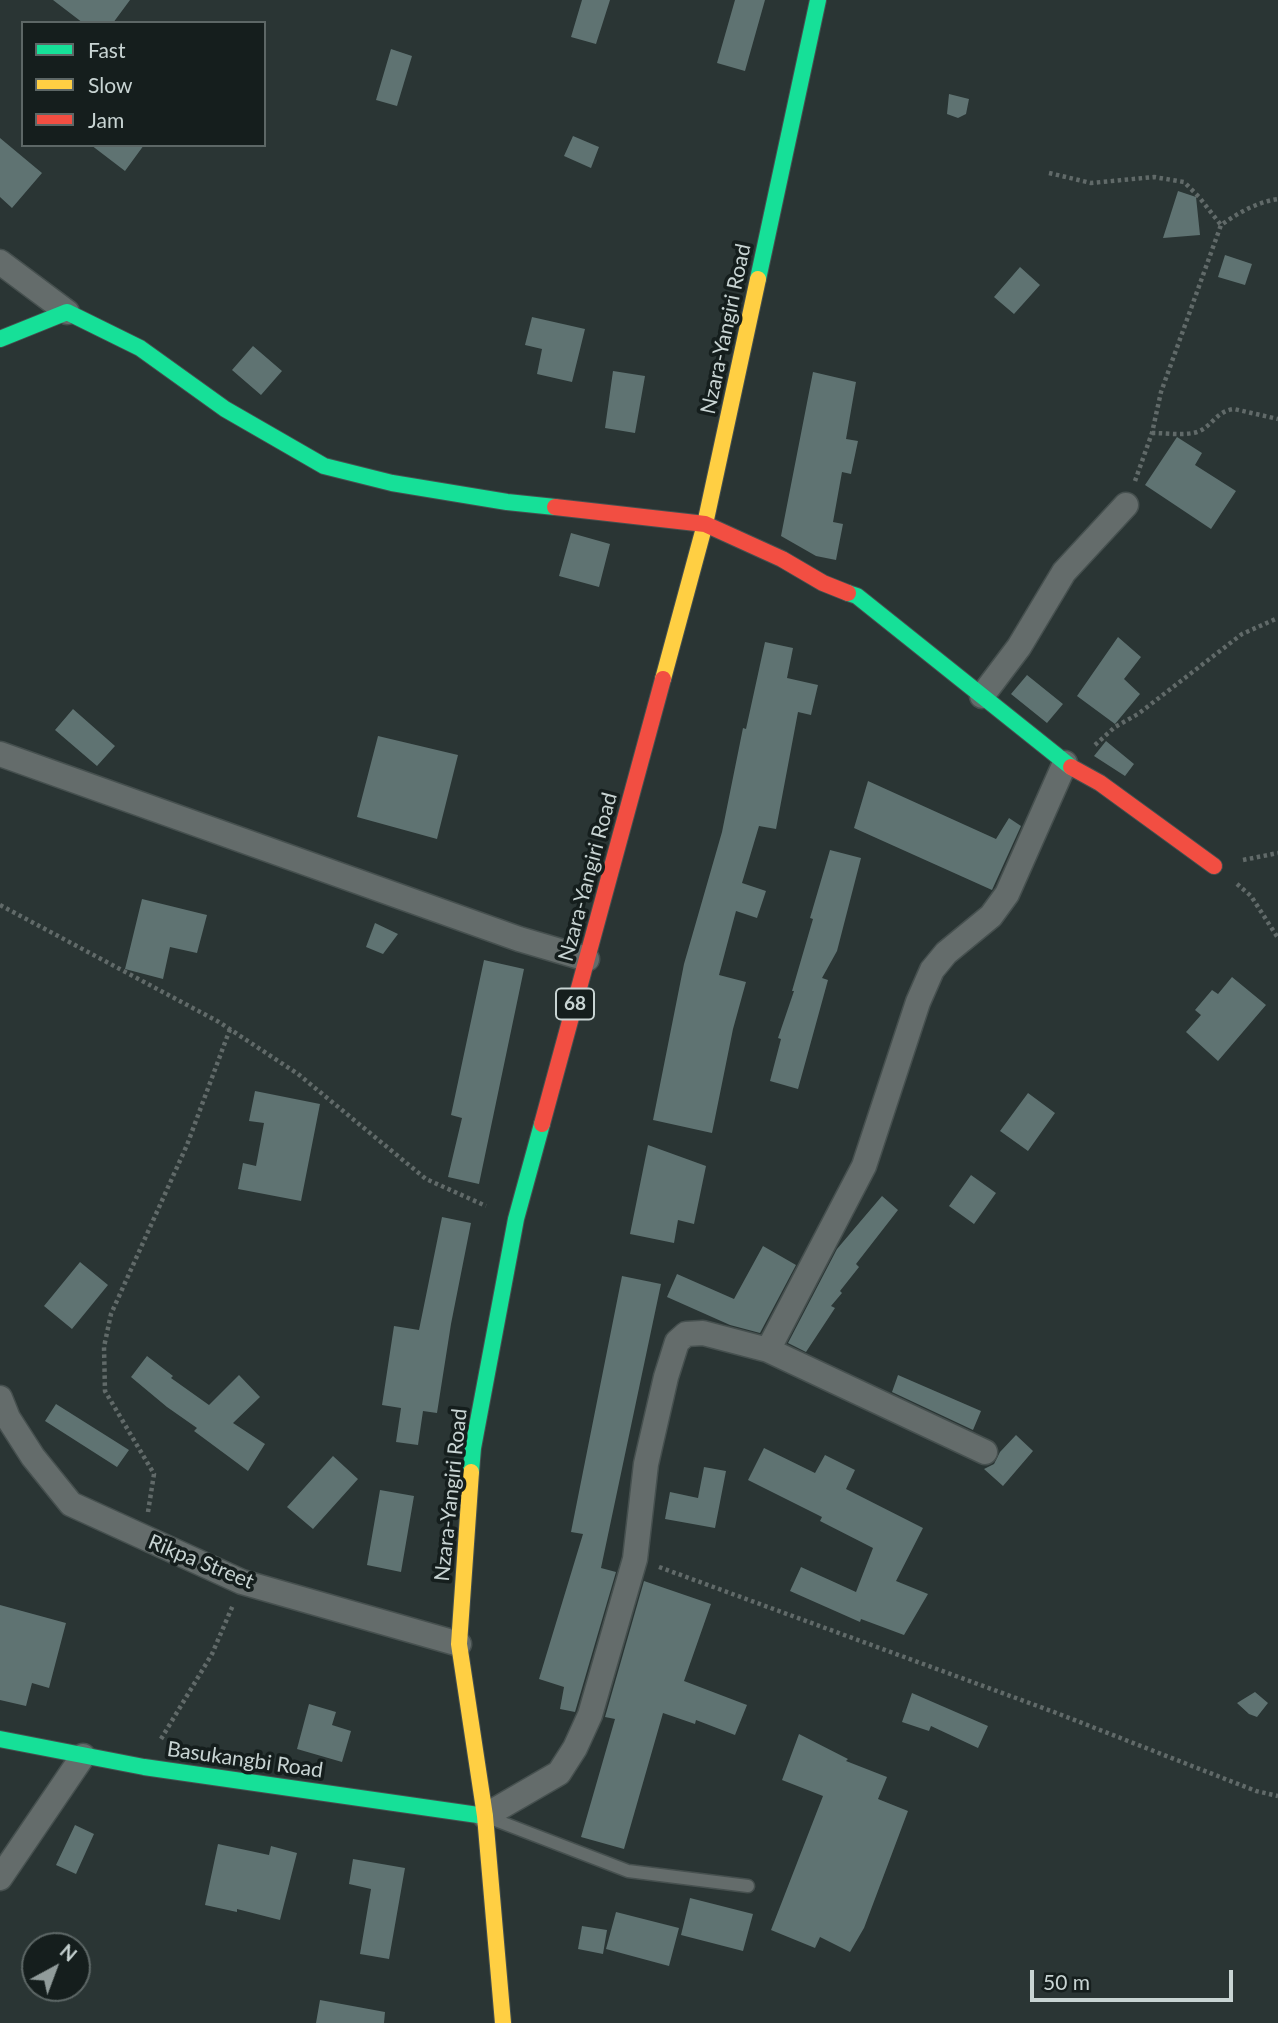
<!DOCTYPE html>
<html>
<head>
<meta charset="utf-8">
<style>
	body { margin:0 }
	#map { position:relative; width:1278px; height:2023px; overflow:hidden; background:#2a3534; font-family:Lato,sans-serif }
	canvas { display:block }
	.legend { position:absolute; left:21px; top:21px; width:245px; height:126px; box-sizing:border-box; background:#151e1d; border:2px solid #5d6766; margin:0; padding:9px 12px; list-style:none; font-size:21px; color:#c8d4d3 }
	.legend li { display:flex; align-items:center; gap:14px; height:35px }
	.legend b { width:35px; border:2px solid #5d6766 }
	.north { position:absolute; left:21px; top:1932px; width:70px; height:70px; box-sizing:border-box; background:#151e1d; border:2px solid #5d6766; border-radius:50%; rotate:41deg; font-size:19px; font-weight:700; line-height:28px; text-align:center; color:#c8d4d3 }
	.north::after { content:''; display:block; margin:auto; width:24px; height:32px; background:#919c9b; clip-path:polygon(50% 0,100% 100%,50% 72%,0 100%) }
	.scale { position:absolute; left:1030px; top:1970px; width:203px; height:32px; box-sizing:border-box; border:4px solid #c8d4d3; border-top:0; padding-left:9px; font-size:21px; line-height:24px; white-space:nowrap; color:#c8d4d3; -webkit-text-stroke:5px #151e1d; paint-order:stroke }
</style>
</head>
<body>
<div id="map">
<canvas width="1278" height="2023"></canvas>
<ul class="legend">
<li><b style="height:9px;background:#16e098"></b>Fast</li>
<li><b style="height:9px;background:#ffcf43"></b>Slow</li>
<li><b style="height:9px;background:#f24e42"></b>Jam</li>
</ul>
<div class="north">N</div>
<div class="scale">50 m</div>
</div>
<script>
const ctx = document.querySelector('canvas').getContext('2d');
ctx.lineJoin = 'round';
function fill(path, color) {
  ctx.fillStyle = color;
  ctx.fill(path, 'evenodd');
}
function strokePath(path, color, width, dash) {
  ctx.strokeStyle = color;
  ctx.lineWidth = width;
  ctx.lineCap = dash ? 'butt' : 'round';
  ctx.setLineDash(dash || []);
  ctx.stroke(path);
}
function write(font, color, halo, rows, align = 'center') {
  ctx.font = font + ' Lato,sans-serif';
  ctx.lineWidth = 7;
  ctx.setLineDash([]);
  ctx.textBaseline = 'middle';
  ctx.strokeStyle = halo;
  ctx.fillStyle = color;
  for (const [text, x, y, turn = 0] of rows) {
    ctx.save();
    ctx.translate(x, y);
    ctx.rotate((+turn || 0) * Math.PI / 180);
    ctx.textAlign = isNaN(turn) ? turn : align;
    if (halo) ctx.strokeText(text, 0, 0);
    ctx.fillText(text, 0, 0);
    ctx.restore();
  }
}
fill(new Path2D(`
	M53 0H130L113 23H83Z
	M582 0H610L596 44 571 37Z
	M735 0H765L745 71 717 63Z
	M391 49 412 56 397 106 376 100Z
	M949 94 969 99 966 114 958 118 947 114Z
	M573 136 599 147 591 168 564 156Z
	M0 138 42 173 12 208 0 197Z
	M91 145H144L125 171Z
	M1178 191 1196 197 1200 235 1163 238Z
	M1225 255 1252 264 1245 285 1218 277Z
	M1020 267 1040 285 1014 314 994 297Z
	M532 317 585 329 572 382 537 374 542 349 525 345Z
	M253 346 282 371 261 395 232 370Z
	M613 371 645 376 635 433 605 428Z
	M813 372 856 382 846 439 858 441 851 474 842 472 833 522 843 524 836 560 816 556 781 536Z
	M1177 437 1202 453 1195 465 1236 491 1211 529 1145 485Z
	M571 533 610 544 599 587 559 576Z
	M1118 637 1141 657 1124 679 1140 694 1115 724 1077 696Z
	M765 642 793 648 787 678 818 685 811 715 798 712 776 829 759 826 742 883 766 891 757 918 736 911 719 975 746 982 733 1029 712 1133 653 1120 684 964 722 832 743 728 746 729Z
	M1027 675 1063 704 1047 723 1011 694Z
	M73 709 115 746 97 766 55 730Z
	M378 736 458 755 437 839 357 817Z
	M1106 741 1134 764 1125 776 1094 756Z
	M868 781 996 839 1009 818 1021 826 992 890 854 828Z
	M830 850 861 858 837 951 822 978 828 980 798 1089 770 1081 781 1039 778 1038 794 991H792L813 919 810 918Z
	M142 899 207 915 197 953 170 947 163 979 125 969Z
	M375 923 398 934 383 954 366 947Z
	M484 960 524 969 479 1184 448 1177 462 1118 451 1115Z
	M1232 977 1266 1005 1218 1061 1186 1032 1201 1015 1195 1010 1212 990 1218 994Z
	M255 1091 320 1104 301 1201 238 1189 243 1163 256 1166 264 1123 249 1121Z
	M1028 1093 1055 1113 1028 1151 1000 1131Z
	M648 1145 706 1166 694 1224 678 1220 674 1243 630 1234Z
	M971 1175 996 1193 974 1224 949 1206Z
	M882 1196 898 1210 856 1264 859 1267 840 1291 842 1293 831 1306 835 1308 806 1352 788 1343 837 1249Z
	M442 1217 471 1223 451 1324 437 1413 423 1411 418 1445 396 1442 401 1408 382 1405 394 1326 419 1330Z
	M763 1246 796 1265 760 1333 730 1325 667 1297 677 1274 734 1299Z
	M80 1262 108 1285 72 1329 44 1306Z
	M622 1276 661 1284 601 1568 616 1572 575 1712 560 1709 564 1687 539 1679 583 1534 571 1532Z
	M147 1356 173 1376 171 1378 209 1405 239 1375 260 1397 233 1423 265 1444 248 1471 194 1431 197 1428 167 1407 131 1377Z
	M898 1375 981 1411 973 1430 892 1392Z
	M56 1404 129 1450 117 1467 45 1421Z
	M1016 1435 1033 1451 1003 1486 984 1469 994 1464 1000 1452Z
	M764 1448 815 1473 825 1455 855 1470 846 1489 923 1528 896 1581 928 1594 904 1635 861 1619 860 1622 790 1591 801 1567 856 1592 873 1548 820 1521 822 1517 748 1480Z
	M333 1456 358 1479 313 1529 287 1507Z
	M704 1467 726 1471 715 1528 665 1519 670 1492 698 1498Z
	M380 1490 414 1496 401 1572 367 1565Z
	M644 1581 711 1604 684 1681 747 1705 735 1735 696 1720 695 1724 663 1713 624 1849 581 1837 615 1719 605 1717Z
	M0 1605 66 1623 49 1688 32 1683 26 1706 0 1700Z
	M1255 1692 1268 1703 1257 1717 1249 1714 1237 1703Z
	M912 1693 988 1726 978 1748 931 1726 929 1731 902 1722Z
	M309 1704 336 1712 332 1725 351 1731 342 1762 297 1749Z
	M799 1734 848 1759 846 1761 887 1777 878 1799 908 1811 864 1928 850 1952 820 1937 815 1948 771 1930 823 1796 782 1780Z
	M75 1825 94 1834 76 1874 56 1865Z
	M218 1844 269 1855 271 1846 297 1853 280 1920 237 1909V1912L205 1905Z
	M353 1859 405 1868 389 1959 360 1954 371 1889 349 1884Z
	M690 1898 753 1914 743 1951 681 1935Z
	M616 1912 679 1928 669 1966 606 1949Z
	M582 1926 607 1930 603 1954 578 1949Z
	M320 2000 385 2012 384 2023H316Z`), '#5f7372');
const lane = new Path2D(`
	M490 1818 628 1871 748 1886`);
const street = new Path2D(`
	M0 262 67 312
	M982 696 1019 647 1064 572 1126 505
	M0 754 519 939 587 959
	M768 1350 864 1166 918 1002 932 970 946 953 991 916 1007 894 1065 763
	M0 1398 8 1418 33 1457 71 1504 242 1582 459 1644
	M485 1816 559 1773 575 1748 590 1715 635 1559 646 1464 666 1377 677 1342 686 1334 703 1333 768 1350 985 1452
	M0 1878 83 1756`);
const fast = new Path2D(`
	M758 279 818 0
	M0 339 67 312 140 348 225 409 324 466 392 483 507 502 555 507
	M848 593 857 596 1071 767
	M471 1472 473 1448 516 1219 542 1124
	M0 1739 144 1767 485 1816`);
const slow = new Path2D(`
	M663 679 705 524 758 279
	M471 1472 459 1644 485 1816 503 2023`);
const jam = new Path2D(`
	M555 507 705 524 782 559 823 583 848 593
	M1071 767 1100 783 1214 866
	M542 1124 663 679`);
strokePath(lane, '#46504f', 15);
strokePath(street, '#46504f', 27);
strokePath(fast, '#46504f', 18);
strokePath(slow, '#46504f', 18);
strokePath(jam, '#46504f', 18);
strokePath(new Path2D(`
	M1049 173 1091 183 1154 177 1184 182 1199 197 1221 225
	M1152 433C1166 433 1183 436 1197 432 1212 427 1216 411 1234 409L1278 419
	M1135 481 1152 433 1161 392 1221 225C1238 213 1257 202 1278 199
	M1095 745 1115 727 1138 714 1242 634 1278 618
	M1243 860 1278 853
	M1237 884 1251 896 1278 938
	M0 905 219 1022 298 1074 426 1179 486 1206
	M148 1512 154 1474 105 1391 104 1347 111 1314 187 1145 230 1029
	M659 1567 1054 1712 1256 1791 1278 1796
	M161 1739 212 1654 233 1605`), '#616a69', 4.5, [3.5, 3.5]);
strokePath(lane, '#646c6b', 12);
strokePath(street, '#646c6b', 24);
strokePath(fast, '#16e098', 16);
strokePath(slow, '#ffcf43', 16);
strokePath(jam, '#f24e42', 16);
for (const [x, y, w] of [
	[575,1004,38]
]) {
  const box = new Path2D();
  box.roundRect(x - w / 2, y - 15.5, w, 31, 5);
  ctx.fillStyle = '#151e1d';
  ctx.fill(box);
  strokePath(box, '#c8d4d3', 2);
}
write('bold 19px', '#c8d4d3', null, [
	["68",575,1004]
]);
write('21px', '#c8d4d3', '#151e1d', [
	["Nzara-Yangiri Road",726,329,-78],
	["Nzara-Yangiri Road",588,877,-75],
	["Nzara-Yangiri Road",451,1495,-84],
	["Rikpa Street",201,1562,22],
	["Basukangbi Road",245,1760,8]
]);
</script>
</body>
</html>
